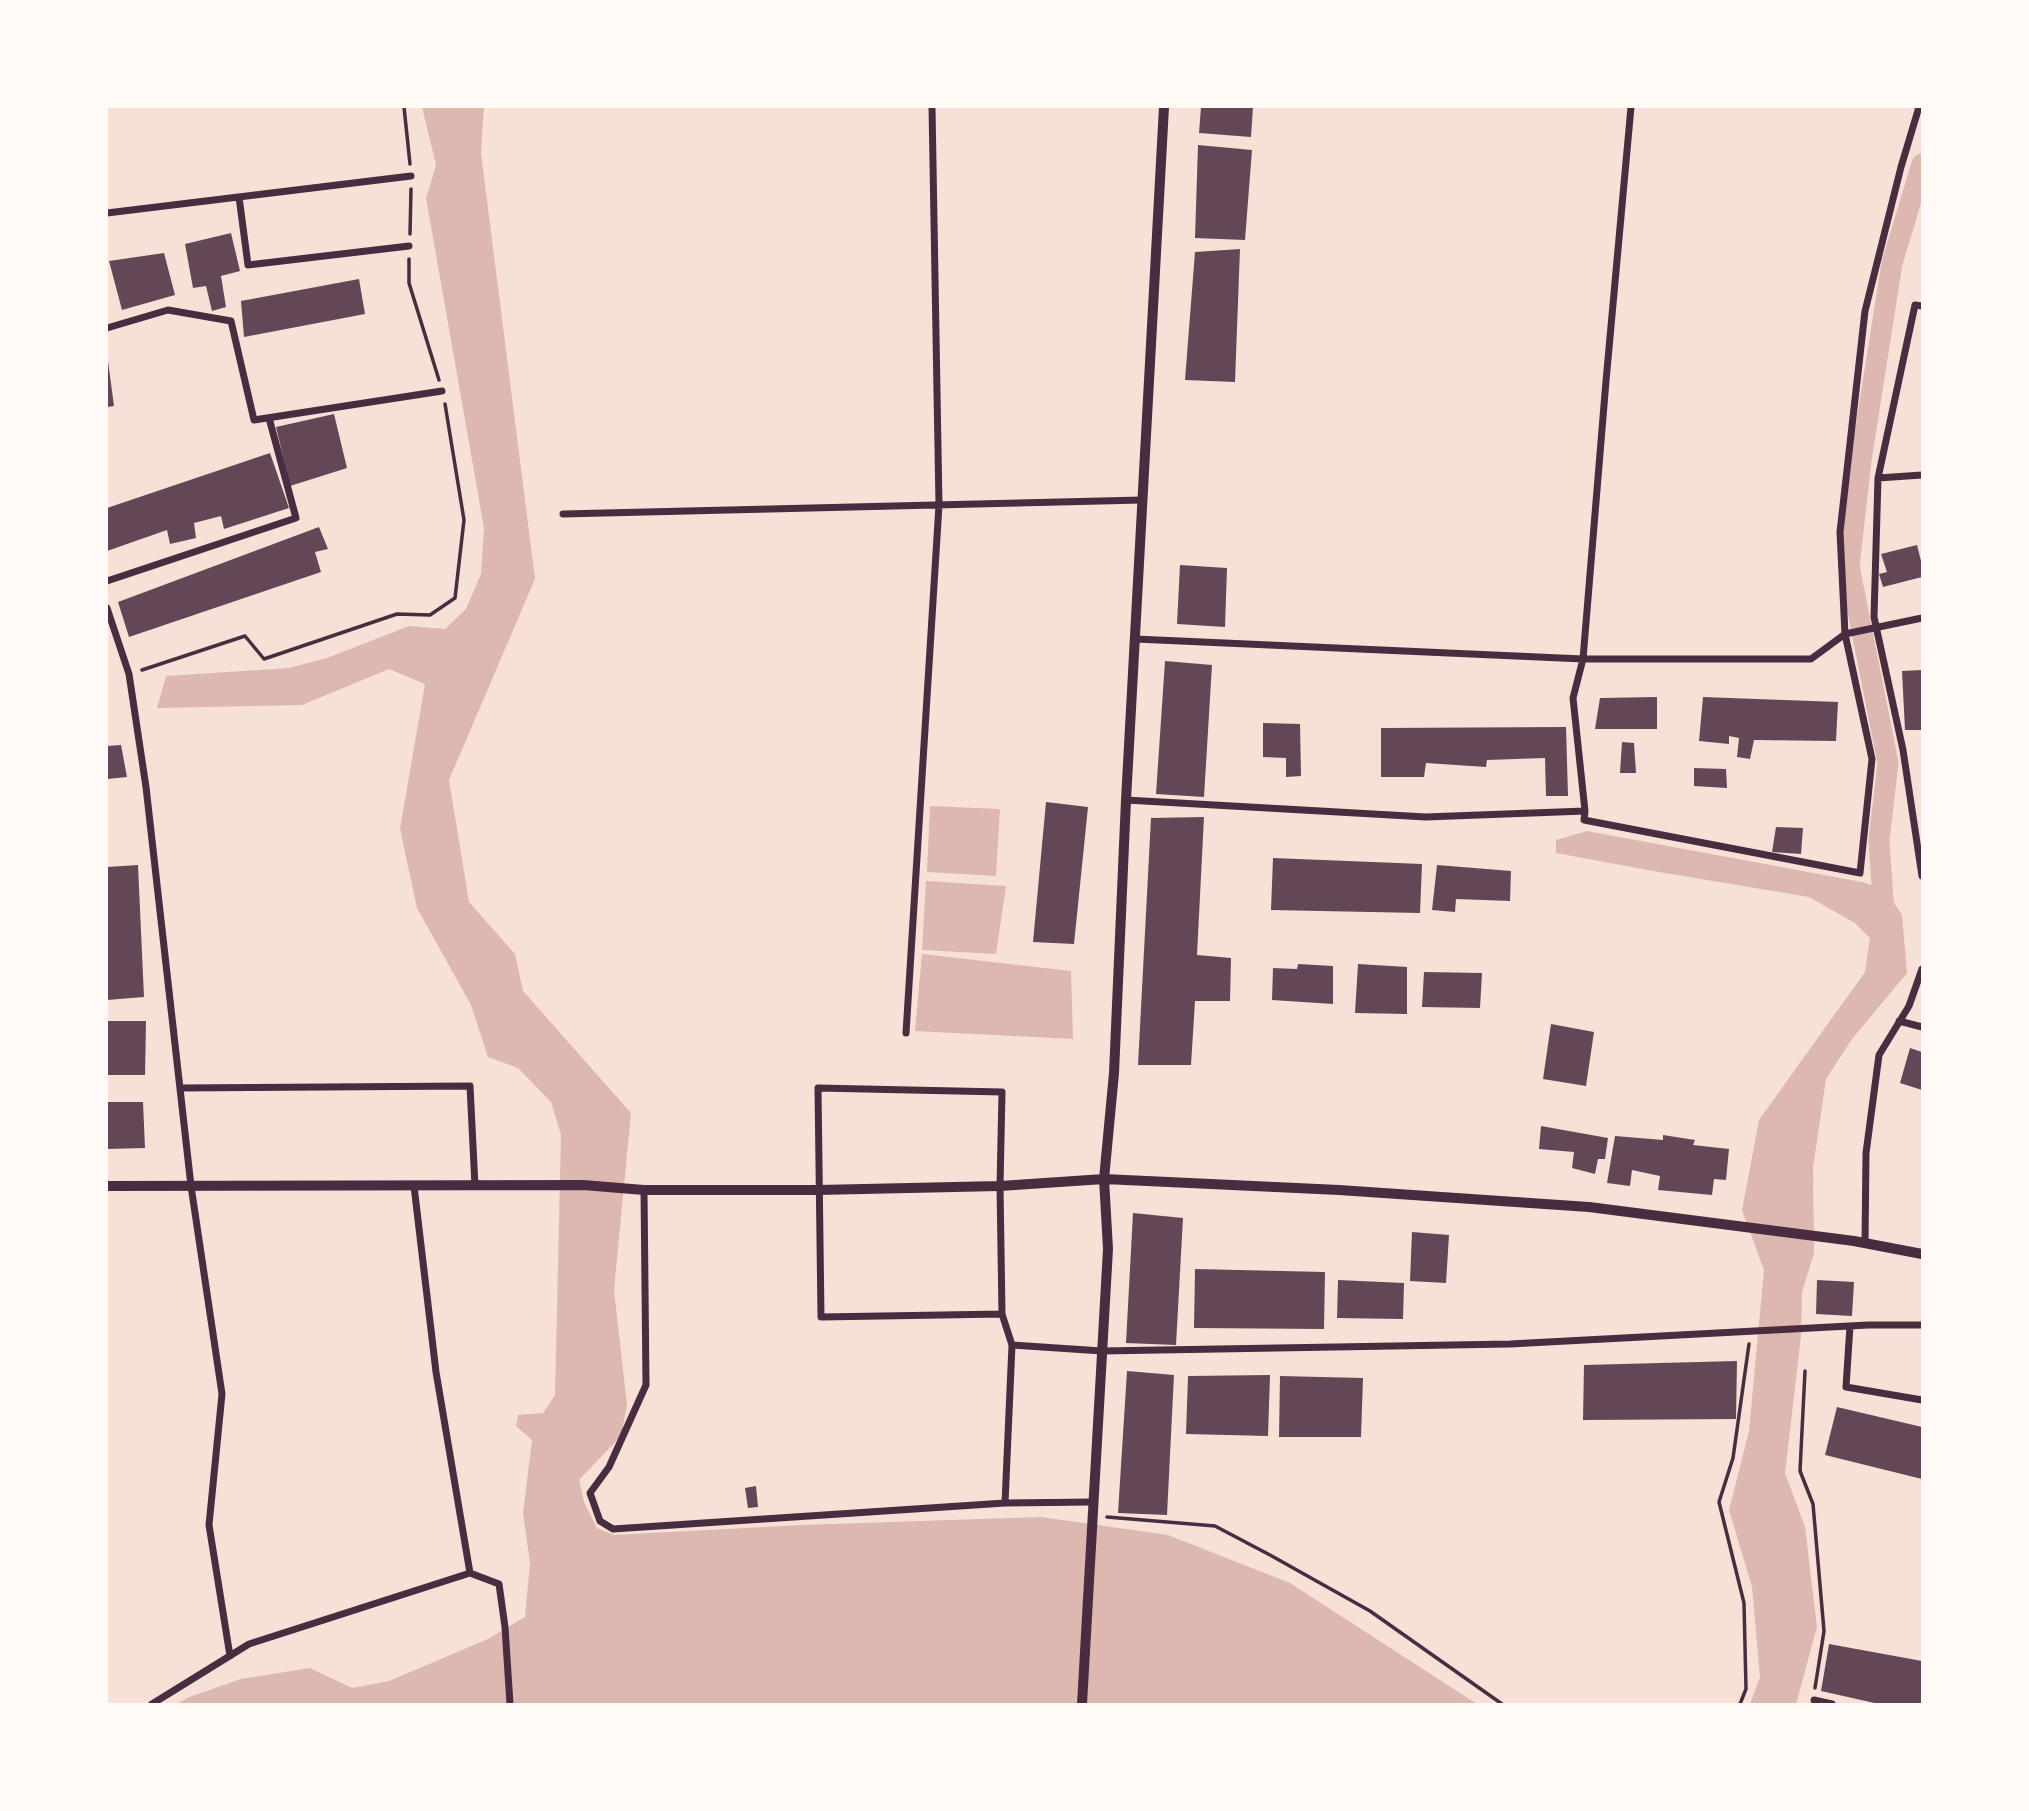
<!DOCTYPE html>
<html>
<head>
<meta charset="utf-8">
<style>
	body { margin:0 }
	#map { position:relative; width:2029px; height:1811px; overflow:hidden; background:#f7e1d7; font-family:Mulish,sans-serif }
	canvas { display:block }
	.frame { position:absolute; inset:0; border:108px solid #fffaf5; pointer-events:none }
</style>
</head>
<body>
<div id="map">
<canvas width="2029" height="1811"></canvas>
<div class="frame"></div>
</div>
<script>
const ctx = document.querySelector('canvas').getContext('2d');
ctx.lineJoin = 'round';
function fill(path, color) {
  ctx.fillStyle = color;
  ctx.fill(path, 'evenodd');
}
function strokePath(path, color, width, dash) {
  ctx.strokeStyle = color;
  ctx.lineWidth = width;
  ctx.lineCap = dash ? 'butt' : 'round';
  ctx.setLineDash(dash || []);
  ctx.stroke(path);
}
fill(new Path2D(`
	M422 107H484L481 153 535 579 449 780 469 902 515 954 523 991 631 1113 614 1290 627 1405 621 1436 579 1480 584 1502 597 1528 614 1535 801 1525 1041 1517 1168 1535 1290 1583 1477 1704H177L189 1697 241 1679 310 1668 352 1688 389 1681 488 1639 525 1617 530 1563 523 1513 532 1440 516 1426 518 1415 543 1413 555 1395 561 1135 551 1102 518 1068 488 1057 471 1005 417 908 400 829 425 684 389 669 302 705 157 708 166 676 289 668 327 658 409 626 445 629 466 609 481 574 484 528 426 198 436 165Z
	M930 806 1000 809 996 876 927 872Z
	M1587 831 1862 882 1885 889 1902 915 1907 973 1852 1039 1826 1079 1813 1168 1814 1253 1802 1292 1801 1336 1785 1473 1805 1527 1817 1627 1796 1704H1750L1760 1677 1752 1587 1729 1510 1749 1431 1764 1270 1742 1210 1759 1120 1865 972 1870 938 1855 923 1809 897 1653 871 1556 853V840Z
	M926 881 1006 886 996 954 922 950Z
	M922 954 1071 971 1073 1039 915 1031Z`), '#dcb8b0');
strokePath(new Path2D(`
	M1884 915 1879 840 1888 763 1849 566 1861 460 1892 263 1922 164`), '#dcb8b0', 21);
fill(new Path2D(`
	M1201 107H1253L1251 137 1199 133Z
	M1198 145 1252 150 1245 240 1195 238Z
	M231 233 240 271 221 276 226 307 212 311 206 286 193 288 185 244Z
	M1240 249 1235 382 1185 380 1195 252Z
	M164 253 175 295 122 310 109 261Z
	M359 279 365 314 244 337 241 301Z
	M107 361H108L114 406 107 407Z
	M334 414 347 468 290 486 276 427Z
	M270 453 289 508 224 529 221 516 194 523 196 538 170 544 167 530 107 551V508Z
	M319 527 328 549 315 552 321 572 129 637 118 602Z
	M1917 545 1922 565V577L1883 587 1879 574 1887 572 1881 554Z
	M1180 565 1227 568 1225 627 1177 624Z
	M1165 661 1212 665 1204 797 1156 794Z
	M1922 670V730H1905L1902 671Z
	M1657 697V729H1595L1600 698Z
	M1703 697 1838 702 1836 741 1754 740 1750 759 1737 757 1739 738 1729 736V744L1699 741Z
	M1263 723 1300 724 1301 776 1286 777V758L1263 757Z
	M1566 727 1568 796H1546L1545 758 1487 760 1486 767 1426 763 1424 777H1381V728Z
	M1622 742 1634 743 1636 773H1620Z
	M121 745 127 777 107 779V746Z
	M1694 768 1726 769 1727 788 1694 786Z
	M1046 802 1088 807 1074 944 1033 942Z
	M1204 817 1197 955 1231 958 1230 1001H1195L1191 1065H1138L1151 818Z
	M1776 827 1803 828 1801 854 1772 852Z
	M1273 858 1422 864 1420 913 1271 910Z
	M138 865 144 997 107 1000V867Z
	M1437 865 1511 871 1510 901 1456 899 1455 912 1432 910Z
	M1298 964 1333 966V1004L1272 1000 1273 968 1297 969Z
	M1358 964 1407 967V1014L1355 1013Z
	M1424 972 1482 973 1480 1008 1422 1007Z
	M107 1021H146L145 1075H107Z
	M1551 1024 1594 1032 1586 1086 1543 1079Z
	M1910 1048 1922 1052V1090L1900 1083Z
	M107 1102H143L145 1148 107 1149Z
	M1541 1126 1608 1138 1605 1159H1598L1595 1174 1572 1168 1574 1152 1539 1149Z
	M1663 1135 1695 1140 1693 1145 1729 1149 1726 1180 1714 1179 1712 1195 1658 1190 1660 1176 1632 1170 1630 1186 1607 1183 1615 1136 1663 1140Z
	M1133 1213 1183 1218 1176 1345 1126 1343Z
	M1412 1232 1449 1235 1446 1283 1410 1281Z
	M1195 1269 1325 1272 1324 1329 1194 1328Z
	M1338 1280 1404 1283 1403 1319 1337 1318Z
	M1817 1280 1854 1282 1852 1316 1816 1314Z
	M1737 1361 1736 1419 1583 1420 1584 1365Z
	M1127 1371 1174 1375 1167 1515 1118 1513Z
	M1270 1375 1268 1436 1186 1434 1188 1376Z
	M1280 1376 1363 1378 1361 1437H1279Z
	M1837 1407 1922 1427V1479L1825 1455Z
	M756 1486 758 1507 748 1508 745 1488Z
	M1829 1644 1922 1661V1704H1879L1821 1691Z`), '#644757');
strokePath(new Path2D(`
	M404 107 410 164
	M410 234 411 189
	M409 259V283L439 380
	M142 670 245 636 264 659 397 614 430 615 455 598 464 520 445 404
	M1805 1371 1800 1471 1813 1504 1824 1631 1815 1688
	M1107 1517 1215 1526 1270 1555 1370 1611 1502 1704
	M1740 1704 1746 1689 1744 1603 1719 1502 1733 1458 1749 1344`), '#4a2c40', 3.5);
strokePath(new Path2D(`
	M239 197 248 265 409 246
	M107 213 411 176
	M1922 306 1915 305 1878 478 1874 617 1903 750 1922 876
	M107 328 168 310 231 321 254 420 442 391
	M1878 478 1922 475
	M563 514 1142 500
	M107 581 296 518 269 418
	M107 608 129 674 146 787 191 1186 222 1394 209 1525 230 1656
	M1135 639 1583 659H1811L1845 634 1922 618
	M1126 800 1426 817 1585 811 1573 698 1583 659 1606 381 1631 107
	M1585 811 1584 820 1860 873 1872 759 1845 634 1840 532 1865 311 1901 167 1919 107
	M1899 1021 1922 1027
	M906 1033 939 505 932 107
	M180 1088 470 1086 475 1186
	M818 1088 1002 1092 1000 1186 1002 1314 821 1317Z
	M644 1190 646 1385 609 1467 590 1493 600 1521 613 1529 1005 1503
	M1865 1243 1866 1153 1879 1055 1909 1006 1922 969
	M1002 1314 1012 1345
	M1850 1326 1846 1387 1922 1400
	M1093 1502 1005 1503 1012 1345 1102 1351 1510 1344 1868 1325H1922
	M470 1573 499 1584 505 1627 510 1704
	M1814 1700 1832 1704
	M152 1704 249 1644 470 1573 436 1372 414 1186`), '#4a2c40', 7);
strokePath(new Path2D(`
	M107 1186 583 1185 644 1190H818L1000 1186 1104 1179 1339 1190 1589 1207 1854 1241 1922 1254
	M1082 1704 1108 1249 1104 1179 1114 1073 1126 800 1164 107`), '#4a2c40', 10);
</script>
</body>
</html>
